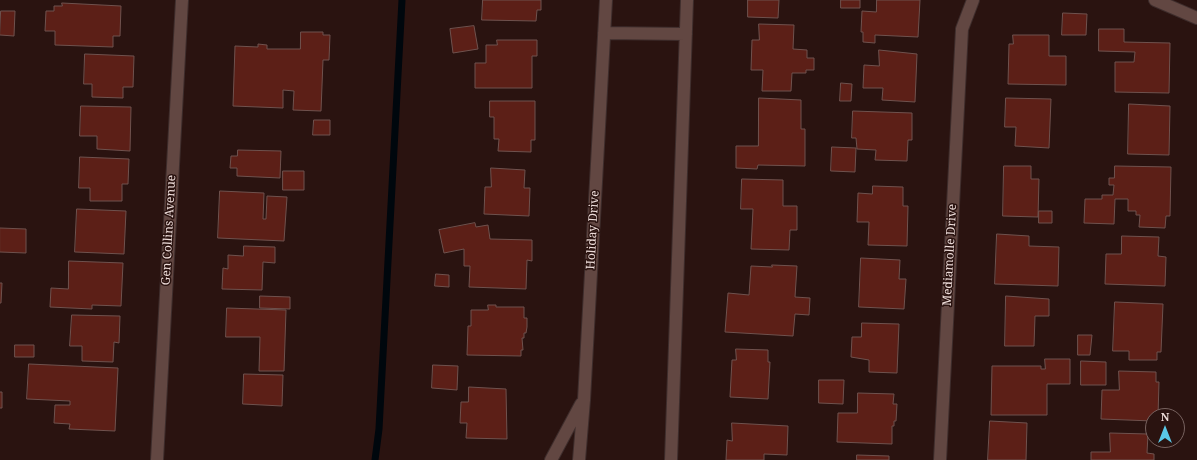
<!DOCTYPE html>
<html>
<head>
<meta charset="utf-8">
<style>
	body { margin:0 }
	#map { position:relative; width:1197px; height:460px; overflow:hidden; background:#2a1310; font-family:"Noto Serif",serif }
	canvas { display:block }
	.north { position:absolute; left:1145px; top:408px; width:40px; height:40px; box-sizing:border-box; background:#2a1310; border:1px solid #786360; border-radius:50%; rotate:0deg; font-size:11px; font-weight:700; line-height:16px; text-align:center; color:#eddcd9 }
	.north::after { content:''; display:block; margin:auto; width:14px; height:18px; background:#5ac8e6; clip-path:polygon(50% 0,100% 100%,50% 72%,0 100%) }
</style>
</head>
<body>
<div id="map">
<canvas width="1197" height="460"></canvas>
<div class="north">N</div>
</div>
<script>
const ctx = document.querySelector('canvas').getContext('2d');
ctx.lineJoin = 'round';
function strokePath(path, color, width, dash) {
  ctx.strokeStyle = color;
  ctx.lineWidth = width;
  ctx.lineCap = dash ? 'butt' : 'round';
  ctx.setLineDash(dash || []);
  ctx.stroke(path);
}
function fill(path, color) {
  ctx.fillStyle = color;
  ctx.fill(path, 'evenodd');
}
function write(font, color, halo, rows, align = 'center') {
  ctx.font = font + ' "Noto Serif",serif';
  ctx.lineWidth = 3;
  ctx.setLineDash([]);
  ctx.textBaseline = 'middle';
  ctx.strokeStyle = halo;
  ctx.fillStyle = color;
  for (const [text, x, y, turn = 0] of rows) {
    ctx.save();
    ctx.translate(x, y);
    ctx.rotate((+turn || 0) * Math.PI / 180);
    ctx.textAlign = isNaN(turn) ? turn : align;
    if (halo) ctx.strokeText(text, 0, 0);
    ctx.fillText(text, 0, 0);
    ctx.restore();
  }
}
strokePath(new Path2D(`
	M375 460 379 429 402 0`), '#00070d', 7);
const building = new Path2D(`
	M483 0H541V10H537L536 21 482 20Z
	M748 0H779L778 18 748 17Z
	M841 0H860V8H841Z
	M877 0H920L918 37 875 35V43L863 42V32H861L862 11 876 12Z
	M62 3 121 6 120 36H113V47L55 45V31H45L46 11H54V6H62Z
	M1 11H15L14 36 0 35Z
	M1063 13 1087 14 1086 35H1062Z
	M759 24 794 25 793 49 807 50V58H814V70H806V73H792L791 91H762L763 70H751L752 40H759Z
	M474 26 478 49 453 53 450 29Z
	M1099 29H1124V42L1170 43 1169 93 1115 92V62H1134L1135 52 1099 51Z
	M301 32H323V35H330L329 60H323L321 111 293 110 294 91 283 90V108L233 106 235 46 258 47V44L267 45V49H300Z
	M1013 35H1049V56H1066V85L1008 84 1009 44H1013Z
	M497 40H537V56H532V88H475V63H486V45H497Z
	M879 50 917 54 915 102 882 100 883 88H863L864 65 879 66Z
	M85 54 134 56 133 87H123V98L92 97V84H84Z
	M841 83 852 84 851 101H840Z
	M759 98 801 100V129H805V166L758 165 757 169 736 168V146H758Z
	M1006 98 1051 99 1049 148 1015 146 1016 127H1005Z
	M490 101H535V140H531V152L498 151 499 139H494V117H490Z
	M1129 104 1170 106 1169 155 1128 154Z
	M81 106 131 107 130 151 97 149V136H80Z
	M853 111 912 113V140H908L907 161 875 160 876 150 857 149 856 138H852Z
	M314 120H330V135H313Z
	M832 147 856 148 855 172 831 171Z
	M238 150 281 151 280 178 237 176V168H230L231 156H237Z
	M80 157 129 159 128 184H122V201H90V188H79Z
	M1004 166H1031V179H1039L1038 217 1003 216Z
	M1115 166 1171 167 1170 216H1166L1165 228 1139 227 1140 215H1136V211H1128V199H1115L1114 224 1084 223 1085 199H1102V195H1113L1114 185H1109V178H1114Z
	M491 168 525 170 524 188H530L529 216 484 214 485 187H491Z
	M283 171H304V190H283Z
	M742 179 783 180V206H797V230H790L789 250 751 249 753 209H741Z
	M873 186 903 187V206H908L907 246 868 245 869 222H857L858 193 872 194Z
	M220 191 264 193 263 219H266L267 196 287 197 284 241 218 238Z
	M77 209 126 211 124 254 75 252Z
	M1039 211H1052V223H1039Z
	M475 223 476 227 488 225 490 239 532 240V261L527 260 526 289 469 287 470 266H464V249L444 253 439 230Z
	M0 228 26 229V253L0 252Z
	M997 234 1029 236V246L1059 247 1058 286 995 284Z
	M1122 236 1159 237 1158 256 1166 257 1165 286 1105 284 1106 254H1121Z
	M244 246 275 247V263L263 262 262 290 222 289 223 268 228 269V255L243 256Z
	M861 258 900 260 899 279H906L904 309 859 307Z
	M69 261 123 263 121 306 92 305V309L50 307 51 288 68 289Z
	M772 265 797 266 795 297 810 298 809 315 795 314 793 336 725 332 728 293 749 295 751 266 772 267Z
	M436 274 449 275V287L435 286Z
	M0 283H2L1 303H0Z
	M260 296 290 297V309L260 308Z
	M1006 296 1049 299V316H1035L1034 346H1005Z
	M1115 302 1163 304 1161 352H1157V360H1129V351H1113Z
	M488 305H496V307H524V318H527V327L526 333H524V338H522L523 350H521V356L467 355 468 326H471V310H488Z
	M227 308 286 310 284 371H259L260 337H226Z
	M72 315 120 316 119 343 114 342 113 362 82 361V346H70Z
	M862 323 899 324 897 373 869 372V360L851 357 852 337H861Z
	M1078 335H1092L1090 355H1078Z
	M15 345H34V357H15Z
	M736 349 768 350V362H770L768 399 730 397 732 360H736Z
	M1045 359H1070V384H1047V415H991L992 366H1041V369H1045Z
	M1081 361 1106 362V385H1081Z
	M29 364 118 368 115 431 69 429 70 424 54 423 55 405H70V401L27 399Z
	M433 365 458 366 457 390 432 388Z
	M1119 371 1156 372V382H1159L1158 416H1153V421L1101 419 1102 390H1119Z
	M244 374 283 375 282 406 243 404Z
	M819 380H844L843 404 819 403Z
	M469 387 506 389 507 439 466 438 467 423H460L461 402H468Z
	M0 392H2V408H0Z
	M858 393 894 394 893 404H897L896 421H894V426H892V444L837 442 838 413H857Z
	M990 421 1027 423 1026 460H988Z
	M732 423 788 426 787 455 764 454V460H726L727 440 732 441Z
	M1110 433 1148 434 1147 453 1154 454V460H1091V452H1110Z
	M857 455 889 456V460H857Z`);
fill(building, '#5c1f17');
strokePath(building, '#6f524e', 1);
const minor = new Path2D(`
	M1155 0 1197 18
	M604 33 686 34
	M157 460 182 0
	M551 460 581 404
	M579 460 584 400 606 0
	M671 460 687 0
	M940 460 962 29 973 0`);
strokePath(minor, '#3e2d2c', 14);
strokePath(minor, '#624742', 12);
write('12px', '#eddcd9', '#2a1310', [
	["Gen Collins Avenue",169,230,-87],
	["Holiday Drive",593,230,-87],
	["Mediamolle Drive",950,255,-87]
]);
</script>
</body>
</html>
